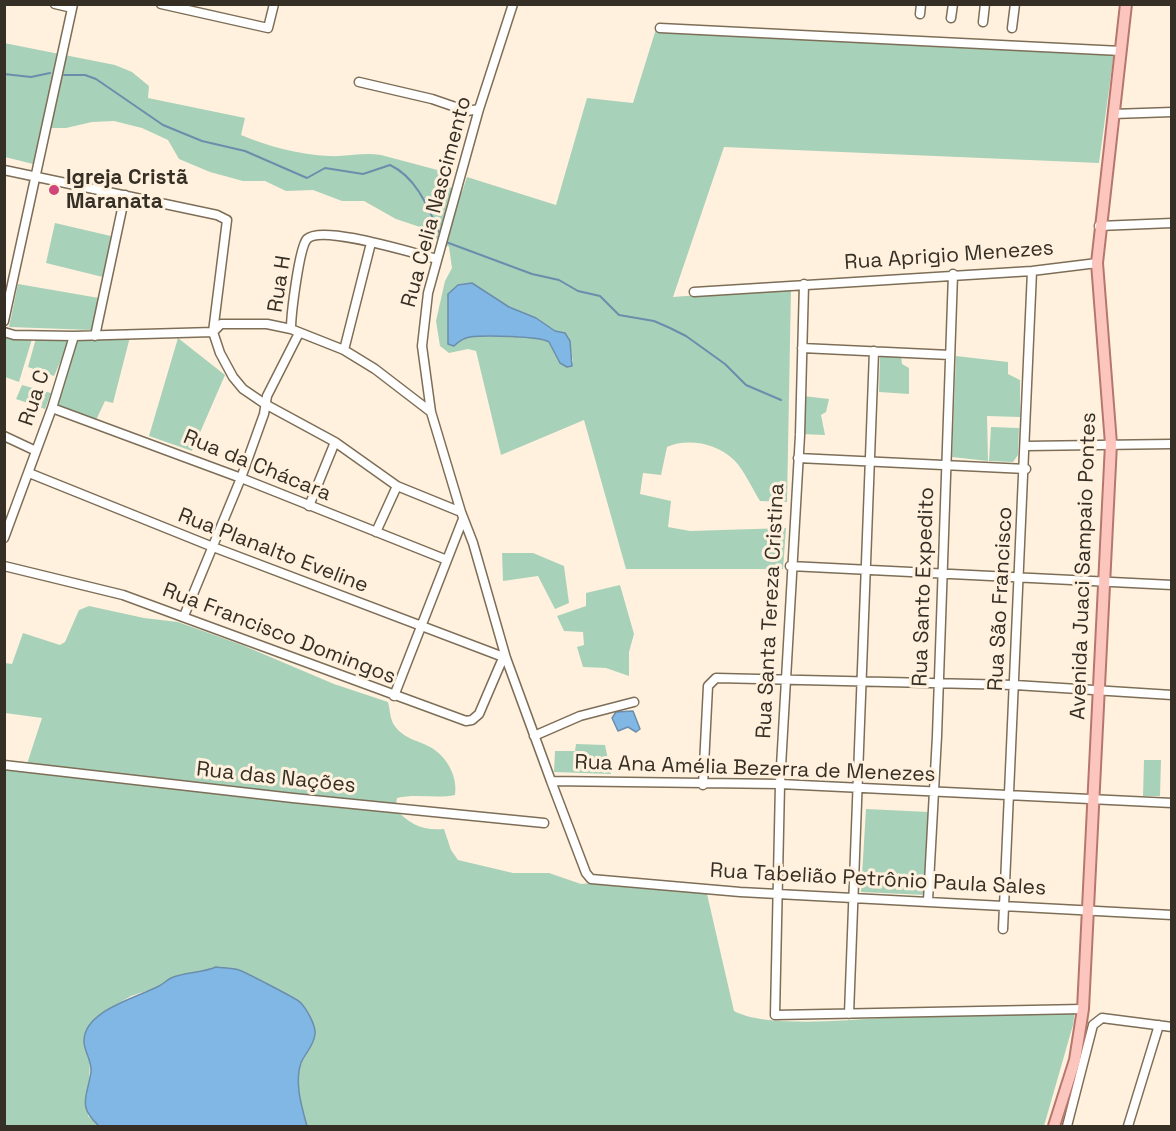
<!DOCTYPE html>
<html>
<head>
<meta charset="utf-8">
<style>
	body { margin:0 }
	#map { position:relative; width:1176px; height:1131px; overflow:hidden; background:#fff1dd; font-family:"Space Grotesk",sans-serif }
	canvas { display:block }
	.frame { position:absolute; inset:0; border:6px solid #362f26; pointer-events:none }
</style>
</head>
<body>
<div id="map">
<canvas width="1176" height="1131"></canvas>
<div class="frame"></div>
</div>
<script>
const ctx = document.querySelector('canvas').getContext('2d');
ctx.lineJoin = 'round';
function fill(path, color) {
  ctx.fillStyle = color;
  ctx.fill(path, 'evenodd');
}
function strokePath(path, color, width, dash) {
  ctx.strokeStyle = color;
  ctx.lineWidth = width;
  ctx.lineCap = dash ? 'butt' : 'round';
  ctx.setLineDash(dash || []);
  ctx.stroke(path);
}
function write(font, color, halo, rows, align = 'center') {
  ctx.font = font + ' "Space Grotesk",sans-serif';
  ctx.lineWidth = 6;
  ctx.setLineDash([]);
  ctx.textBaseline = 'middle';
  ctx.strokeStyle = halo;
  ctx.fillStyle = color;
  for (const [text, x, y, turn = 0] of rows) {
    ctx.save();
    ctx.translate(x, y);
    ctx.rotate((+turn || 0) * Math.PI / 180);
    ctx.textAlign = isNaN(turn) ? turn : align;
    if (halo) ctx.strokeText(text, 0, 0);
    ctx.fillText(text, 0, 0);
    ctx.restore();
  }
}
fill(new Path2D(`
	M656 29 1114 52 1099 163 724 147 673 297 791 288 787 502 760 501C752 488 744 470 734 460 717 443 687 438 667 447L661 475 643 473 640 494 671 501 668 527 690 531 786 528 783 569H626L584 420 501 455 476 351 468 349 449 353 440 346 436 321 445 281 452 268 449 247 420 227 396 219 364 201H342L313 190 286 191 265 181H243L210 172 179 159 168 140 142 128 114 121 92 122 66 128H42L33 164 5 157 4 43 115 65 132 72 149 86 148 98 245 118 241 135C267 146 300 155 329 156 346 157 364 152 381 155L445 172 446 186 462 192 467 177 556 205 587 98 633 103ZM472 283 509 307 536 318 555 331 565 333 570 341 573 362 567 367 560 363 549 342C540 336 484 335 470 337 463 338 459 341 454 346L448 339V304Z
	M55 223 115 237 107 278 46 263Z
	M18 284 99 298 92 330 9 327Z
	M6 337 32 339 19 382 5 377Z
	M130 337 113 403 105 401 96 420 54 407 75 339Z
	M36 338H71L54 376 28 367Z
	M178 338 225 375 192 451 149 436Z
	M880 356H901L902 364 909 368V394L879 392Z
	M956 356 1008 362V374L1020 380V417L987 416 988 461 952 457Z
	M22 385 51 393 45 409 16 399Z
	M803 396 829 399 826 412 821 415 825 435 801 434Z
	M991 427 1019 428 1018 455 1013 462 989 461Z
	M502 553H533L564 566 569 603 555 609 538 576 503 581Z
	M620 585 634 634 629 652V676L606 668 583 667 577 647 584 645 583 632 564 631 557 616 586 606V593Z
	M89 606 144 618 178 622 242 645 334 684 388 702C390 709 390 719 394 725 404 739 417 740 430 747 447 756 458 777 455 795 436 799 417 793 397 798L395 809C410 824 422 831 444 829L451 850 458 860 513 873H549L581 884 593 883 707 894 734 1011C765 1028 846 1020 883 1018 947 1016 1011 1013 1075 1011L1073 1025 1044 1126H307C302 1108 294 1080 302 1062 307 1051 314 1044 315 1032L299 1001 268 986 216 967 200 973 172 977 158 987 131 996 102 1013 90 1058 88 1116 99 1126H5V768L25 770 42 718 5 713V663L12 664 23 633 60 645 65 642 79 610Z
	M576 744 605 745 611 774 554 772 555 751H575Z
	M1144 760H1161L1160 796H1143Z
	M866 809 929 812 925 895 861 892Z`), '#a8d1b9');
const water = new Path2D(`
	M472 283 509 307 536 318 555 331 565 333 570 341 572 366 567 367 560 363 549 342C540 336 484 335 470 337 463 338 459 341 454 346L448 344V294L458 285Z
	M633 711 640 729 636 732 628 727 618 731 612 718 616 712Z
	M216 967C223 968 232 968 239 970 243 971 297 999 300 1002 306 1008 316 1025 315 1034 314 1046 305 1053 301 1063 294 1082 302 1108 307 1126H99C77 1106 87 1098 91 1072 92 1060 84 1052 84 1041 84 1010 139 997 159 986 163 984 167 980 171 978 184 972 202 973 216 967Z`);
fill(water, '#81b7e5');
strokePath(water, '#6a8eac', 1.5);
strokePath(new Path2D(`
	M4 74 31 77 50 73
	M64 75H85L96 79 163 125 202 141 245 151 307 178 325 168 363 174 390 165C416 177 428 207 439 232
	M446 242 532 274 559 280 578 291 600 296 619 315 654 321 670 328 686 336 725 364 746 385 781 400`), '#6a8eac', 2);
const minor = new Path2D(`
	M55 4 72 8
	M161 4 268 28 274 4
	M920 14 921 4
	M951 18 953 4
	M983 22 985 4
	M660 28 1121 51
	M1012 28 1015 4
	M359 82 432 99 467 111 479 109
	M1113 114 1172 112
	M4 170 217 215 227 220 213 332 220 353 233 377 243 389 265 404 335 442 397 486 461 512 473 543 506 658 551 781 780 784 1172 803
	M1099 226 1172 223
	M804 284 800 435 780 784 775 1015 1083 1009
	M694 292 1032 271 1097 263
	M4 321 73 4
	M291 329C291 315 299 248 307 239 322 224 415 254 437 259
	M4 332 14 335 74 336 213 332
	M213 332 221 324H267L291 329 344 350 375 369 431 412 461 512
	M95 336 125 195
	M802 348 950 355
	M344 350 371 243
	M52 408 241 478 447 560
	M431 412 422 346 428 293 479 109 513 4
	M4 436 36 451
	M1026 446 1172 444
	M798 458 1026 469
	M29 473 213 547 506 658
	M309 506 335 442
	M376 532 397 486
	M4 538 52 408 74 336
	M4 566 123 595 466 721 472 720 479 714 503 658
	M790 566 1172 585
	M184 616 241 478 264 414 267 396 299 333
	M394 696 463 519
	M534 736 580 716 634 702
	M4 765 293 798 544 823
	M551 781 586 873 591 879 740 892 1172 915
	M703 785 708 686 716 678 1015 685 1172 695
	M928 901 937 736 953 274
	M1003 929C1012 710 1023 490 1032 271
	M849 1014 874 351
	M1067 1126 1093 1025 1102 1018 1172 1027
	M1128 1126 1159 1025`);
const major = new Path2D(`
	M1054 1126 1075 1060 1083 1009 1111 444 1097 263 1126 4`);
strokePath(minor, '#7d6e57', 11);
strokePath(major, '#b5776d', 14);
strokePath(minor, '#fff', 8);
strokePath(major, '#fcc5be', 10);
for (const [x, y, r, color] of [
	[54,190,6,"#d0457a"]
]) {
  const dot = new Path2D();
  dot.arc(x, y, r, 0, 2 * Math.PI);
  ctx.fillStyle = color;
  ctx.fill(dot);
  strokePath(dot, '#fff1dd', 2);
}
write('bold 21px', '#362f26', '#fff1dd', [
	["Igreja Cristã",66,178],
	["Maranata",66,202]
], 'left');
write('21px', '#362f26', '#fff1dd', [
	["Rua Celia Nascimento",437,202,-75],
	["Rua Aprigio Menezes",949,256,-4],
	["Rua H",280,284,-81],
	["Rua C",35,398,-72],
	["Rua da Chácara",257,466,22],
	["Rua Planalto Eveline",273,551,21],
	["Avenida Juaci Sampaio Pontes",1084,566,-88],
	["Rua Santo Expedito",924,587,-88],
	["Rua São Francisco",1001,599,-87],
	["Rua Santa Tereza Cristina",771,611,-87],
	["Rua Francisco Domingos",279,634,21],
	["Rua Ana Amélia Bezerra de Menezes",755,769,2],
	["Rua das Nações",276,778,6],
	["Rua Tabelião Petrônio Paula Sales",878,880,3]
]);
</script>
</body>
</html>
